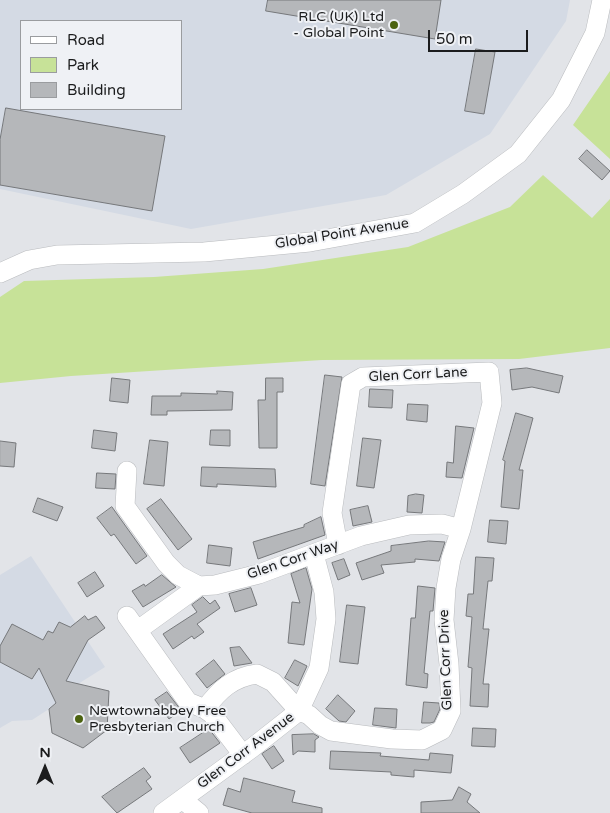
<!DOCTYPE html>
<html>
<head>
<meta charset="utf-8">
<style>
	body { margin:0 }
	#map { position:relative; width:610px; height:813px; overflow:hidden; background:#e2e4e8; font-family:"Varela Round",sans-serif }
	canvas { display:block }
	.legend { position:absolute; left:20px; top:20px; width:162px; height:90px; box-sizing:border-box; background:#eff1f5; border:1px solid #9a9c9f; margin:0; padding:6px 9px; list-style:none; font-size:15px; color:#1b1c1d }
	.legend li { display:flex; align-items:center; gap:10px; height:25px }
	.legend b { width:25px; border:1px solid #9a9c9f }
	.north { position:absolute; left:20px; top:743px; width:50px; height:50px; -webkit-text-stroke:4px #eff1f5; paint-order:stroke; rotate:0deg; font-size:14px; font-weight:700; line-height:20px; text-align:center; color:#1b1c1d }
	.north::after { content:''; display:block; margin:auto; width:18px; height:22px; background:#1b1c1d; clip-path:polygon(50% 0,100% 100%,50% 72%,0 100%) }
	.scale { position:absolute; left:428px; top:30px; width:100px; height:22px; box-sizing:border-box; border:2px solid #1b1c1d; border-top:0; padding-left:6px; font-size:15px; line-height:18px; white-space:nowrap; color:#1b1c1d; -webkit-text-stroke:4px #eff1f5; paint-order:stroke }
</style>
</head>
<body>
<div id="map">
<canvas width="610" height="813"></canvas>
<ul class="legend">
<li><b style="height:6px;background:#fff"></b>Road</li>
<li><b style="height:14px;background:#c7e298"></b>Park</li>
<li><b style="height:14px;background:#b5b7ba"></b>Building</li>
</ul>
<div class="north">N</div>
<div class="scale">50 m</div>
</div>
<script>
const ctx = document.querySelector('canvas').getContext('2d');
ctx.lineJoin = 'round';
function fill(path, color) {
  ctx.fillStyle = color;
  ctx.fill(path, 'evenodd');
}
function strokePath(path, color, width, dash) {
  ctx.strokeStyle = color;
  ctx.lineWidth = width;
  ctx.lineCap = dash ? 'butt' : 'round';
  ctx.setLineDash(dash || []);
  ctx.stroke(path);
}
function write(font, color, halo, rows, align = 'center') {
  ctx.font = font + ' "Varela Round",sans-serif';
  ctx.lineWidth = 4;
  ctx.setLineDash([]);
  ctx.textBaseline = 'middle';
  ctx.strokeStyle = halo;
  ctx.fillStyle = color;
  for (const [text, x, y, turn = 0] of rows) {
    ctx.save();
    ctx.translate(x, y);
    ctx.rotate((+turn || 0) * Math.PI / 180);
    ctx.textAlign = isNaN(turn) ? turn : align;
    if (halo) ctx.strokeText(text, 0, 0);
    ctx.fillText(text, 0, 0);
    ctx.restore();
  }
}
fill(new Path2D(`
	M0 0H570L566 21 490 134 386 195 191 229 0 189ZM21 21H181V109H21Z
	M31 556 105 667 78 684 49 709 32 720 12 721 0 728V575Z`), '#d4dae4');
fill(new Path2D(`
	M610 71V159L573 125Z
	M543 175 592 218 610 199V348L519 359 322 360 71 376 0 383V297L24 281 154 277 263 269 408 247 510 207Z`), '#c7e298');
const building = new Path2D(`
	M268 0H441L435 39 266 11Z
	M476 49 495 52 484 114 465 111Z
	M6 108 165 136 152 211 0 185V140Z
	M587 150 610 171 602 180 579 159Z
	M527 368 563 376 559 393 532 387 512 390 510 370Z
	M325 375 342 377 325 486 311 484Z
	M112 378 130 380 128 403 110 401Z
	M266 378H283V392H277V448H259L258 400H265Z
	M370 389 393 390 392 408 369 407Z
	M217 391 233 392 232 410 167 411V415H151L152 396H181V393L217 394Z
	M408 404 428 405 427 422 407 420Z
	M516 413 533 418 519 470H523L519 509 501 507 505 461 503 460Z
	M456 426 474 428 462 478 446 477 447 462 453 463Z
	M94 430 117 433 115 451 92 448Z
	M211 430H230V446L210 445Z
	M363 438 381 440 374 488 357 486Z
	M150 440 168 442 164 486 144 484Z
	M0 441 16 443 14 467 0 466Z
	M202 467 275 469 276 487 217 484V487L201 486Z
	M97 473 116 474 115 489 96 488Z
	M416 494 424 495 422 513 407 512 408 496Z
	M38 498 63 507 57 521 33 512Z
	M161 499 192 539 178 550 147 509Z
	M368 506 372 522 353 526 350 510Z
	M112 507 147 556 136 564 114 534 111 536 97 518Z
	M321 517 325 535 258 559 253 542 304 527V525Z
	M490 520 508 521 506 544 488 542Z
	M429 541 445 542 439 561 415 559V562L381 565 384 573 362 580 356 563 391 551V546Z
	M209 545 232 548 230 566 207 563Z
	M476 557 494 558 492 581H488L483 629H489L483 684H489L488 707 470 706 472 668 468 667 472 617 466 616 468 594H473Z
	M344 559 350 575 338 580 332 563Z
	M306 568 312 589 304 645 288 643 292 602 300 603 291 574Z
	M95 572 104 586 87 597 78 583Z
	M162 575 176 587 143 607 132 591 144 584 145 586Z
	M418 586 435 588 433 611H430L424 673 428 674 427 688 406 685 411 618H415Z
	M251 588 257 605 235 612 229 594Z
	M203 597 210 604 215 600 220 608 197 624 204 632 194 639 192 636 173 649 163 634 197 612 192 605Z
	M347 605 365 607 358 664 340 662Z
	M85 616 88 620 96 616 105 628 88 640 66 681 109 691 107 730 83 748 52 733 49 709 56 703 39 668 32 679 0 662V646L12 624 43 640 48 631 53 633 59 622 70 627Z
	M240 647 252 663 234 666 230 648Z
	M214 660 225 674 207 688 196 674Z
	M295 660 307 666 298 686 285 678Z
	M167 692 181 710 169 719 155 700Z
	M338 695 355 711 346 722 339 721 326 709Z
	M424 702 439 703 440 709 434 722 430 723H422Z
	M375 708 397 709 396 728 373 725Z
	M473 728 496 729 495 747 472 746Z
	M209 729 220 743 190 763 180 748Z
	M314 734 319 737 315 740V752L298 751 293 755 292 735Z
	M274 746 284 761 272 769 262 754Z
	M331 751 381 753 380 756 429 760 430 753 453 755 451 773 414 770V777L391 775V772L330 769Z
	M144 768 151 777 146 781 152 789 117 813 102 797Z
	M244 778 295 791 292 802 322 808V813H252L223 805 228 788 240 792Z
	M459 787 471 794 467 802 480 813H421V802L452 800Z`);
fill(building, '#b5b7ba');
strokePath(building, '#76787b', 1);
const minor = new Path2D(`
	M0 273 29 260 57 255 204 252 310 242 415 223 463 194 518 154 561 100 595 33 602 0
	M127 471 125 506 166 563 178 575 199 586
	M127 616 188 702 205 709 212 714 243 755
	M138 630 199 586 215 585 259 574 361 536 409 525 442 524 461 529
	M205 709C219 690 233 677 257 674L273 682 299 711 309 715 320 725 331 731 392 739 422 740 442 730 451 711 449 664 444 620 446 588 451 559 461 529 492 403 489 372 363 377 351 384 332 513 338 545
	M182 799 199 813
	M163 813 252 748 299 711 319 668 326 619 324 592 314 554`);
strokePath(minor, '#b9bbbe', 20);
strokePath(minor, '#fff', 19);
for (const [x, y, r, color] of [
	[394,25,5,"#4c6310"],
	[79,719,5,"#4c6310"]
]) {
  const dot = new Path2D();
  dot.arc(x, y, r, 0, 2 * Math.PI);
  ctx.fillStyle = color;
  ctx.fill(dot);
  strokePath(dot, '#eff1f5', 2);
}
write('14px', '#1b1c1d', '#eff1f5', [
	["RLC (UK) Ltd",384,17],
	["- Global Point",384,33],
	["Newtownabbey Free",89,711,"left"],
	["Presbyterian Church",89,727,"left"]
], 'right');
write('14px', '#1b1c1d', '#eff1f5', [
	["Global Point Avenue",342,234,-9],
	["Glen Corr Lane",418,375,-3],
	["Glen Corr Way",293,560,-19],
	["Glen Corr Drive",446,660,-92],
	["Glen Corr Avenue",246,751,-37]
]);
</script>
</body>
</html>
